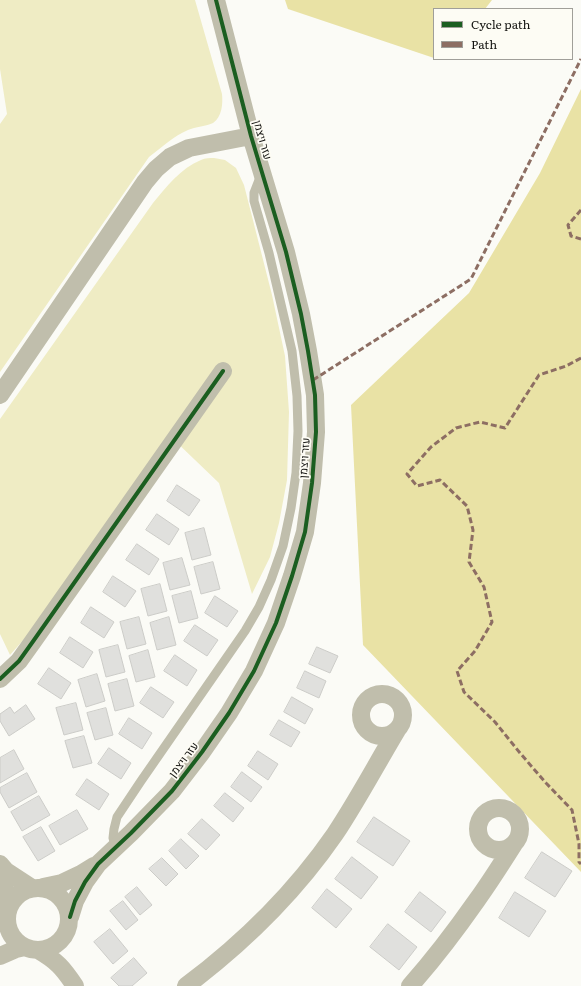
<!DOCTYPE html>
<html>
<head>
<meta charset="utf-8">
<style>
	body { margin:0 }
	#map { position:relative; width:581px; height:986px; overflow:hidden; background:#fbfbf6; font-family:Literata,serif }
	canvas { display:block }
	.legend { position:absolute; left:433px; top:8px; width:140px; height:52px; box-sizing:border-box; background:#fdfcf4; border:1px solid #a09f99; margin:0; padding:5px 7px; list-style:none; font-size:12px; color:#141411 }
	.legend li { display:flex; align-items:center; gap:8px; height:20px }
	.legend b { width:20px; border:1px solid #a09f99 }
</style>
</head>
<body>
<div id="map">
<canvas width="581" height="986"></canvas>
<ul class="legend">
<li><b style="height:5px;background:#1b5e20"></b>Cycle path</li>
<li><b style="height:5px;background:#8d6e63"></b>Path</li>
</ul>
</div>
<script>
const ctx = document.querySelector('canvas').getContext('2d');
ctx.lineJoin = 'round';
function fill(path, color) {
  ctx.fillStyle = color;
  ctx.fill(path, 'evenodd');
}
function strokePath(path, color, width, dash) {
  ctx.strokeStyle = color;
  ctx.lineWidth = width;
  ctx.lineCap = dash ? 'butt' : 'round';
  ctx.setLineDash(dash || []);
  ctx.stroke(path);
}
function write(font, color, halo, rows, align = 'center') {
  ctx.font = font + ' Literata,Heebo,serif';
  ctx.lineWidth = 3.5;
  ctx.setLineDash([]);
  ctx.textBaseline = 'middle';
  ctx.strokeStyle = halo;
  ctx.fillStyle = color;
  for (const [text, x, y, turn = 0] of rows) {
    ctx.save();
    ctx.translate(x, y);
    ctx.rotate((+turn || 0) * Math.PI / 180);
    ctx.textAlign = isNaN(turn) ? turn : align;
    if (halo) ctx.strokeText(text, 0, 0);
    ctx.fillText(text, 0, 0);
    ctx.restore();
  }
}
fill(new Path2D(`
	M0 0H195L222 94C223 104 222 117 213 123 207 126 195 127 188 130 174 136 162 147 149 157L0 372V124L7 114 0 69Z
	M214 158 225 160 236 168 244 185 272 295 285 356 289 412 287 480 279 523 270 557 252 594 219 483 170 436 33 629 10 655 0 634V419L153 203C166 187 181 168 201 160 205 158 210 158 214 158Z`), '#efecc4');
fill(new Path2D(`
	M285 0H492L485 9H434V58L288 9Z
	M581 89V872L363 645 351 405 469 293 540 173Z`), '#e9e2a5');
const building = new Path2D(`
	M177 485 200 500 189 516 167 501Z
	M157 514 179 529 169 545 146 530Z
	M204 528 211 555 192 560 185 533Z
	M137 544 159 559 149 575 126 560Z
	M182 558 190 585 170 590 163 563Z
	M213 562 220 589 201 594 194 567Z
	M113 576 136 591 125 607 103 592Z
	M160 584 167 611 148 616 141 589Z
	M191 591 198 618 179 623 172 596Z
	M215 596 238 611 227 627 205 613Z
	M91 607 114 622 104 638 81 623Z
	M139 617 146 644 127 649 120 622Z
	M169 617 176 645 157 650 150 623Z
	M195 625 218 640 207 656 184 641Z
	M70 637 93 652 83 668 60 653Z
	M118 645 125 672 106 677 99 650Z
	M317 647 338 656 330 673 309 664Z
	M148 650 155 677 136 682 129 656Z
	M175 655 197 670 187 686 164 671Z
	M49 668 71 683 61 699 38 684Z
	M305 671 326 681 319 698 297 688Z
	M97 674 105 701 86 707 78 680Z
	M127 679 134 706 115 711 108 684Z
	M151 687 174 702 163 718 140 703Z
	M292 697 313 709 305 724 284 712Z
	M76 703 83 730 64 735 56 708Z
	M26 705 35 719 9 736 0 721V714L10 707 14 713Z
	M106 708 113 735 95 740 87 713Z
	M129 718 152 733 142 749 119 734Z
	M279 720 300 732 291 747 270 735Z
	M84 736 92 763 73 768 65 741Z
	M109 748 131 763 121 779 98 764Z
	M14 750 24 769 0 783V758Z
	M258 751 278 764 268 780 248 766Z
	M242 772 262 787 251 802 231 787Z
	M27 773 37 792 9 808 0 792V788Z
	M87 779 109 794 99 810 76 795Z
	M225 793 244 808 233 822 214 806Z
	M39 796 50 815 22 831 11 812Z
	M77 810 88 829 60 845 49 826Z
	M374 817 410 841 393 866 357 842Z
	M202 819 220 835 206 850 188 834Z
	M41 827 55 851 38 861 23 837Z
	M181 839 199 856 186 869 169 851Z
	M542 852 572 871 555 897 525 878Z
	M352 857 378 877 361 899 335 879Z
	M162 858 178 874 166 886 149 869Z
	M137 887 152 905 140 915 125 897Z
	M327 889 352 909 336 928 312 908Z
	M420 892 446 912 431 932 405 912Z
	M515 892 546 911 529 937 499 918Z
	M123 901 138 920 126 930 110 911Z
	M388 924 417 947 399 970 370 947Z
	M110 929 128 951 113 964 94 942Z
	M134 958 147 973 132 986H119L111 978Z`);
fill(building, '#e0e0dd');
strokePath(building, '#ccccc8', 1);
strokePath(new Path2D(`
	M116 848 113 838 114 829 117 817 141 781 245 631 259 607 271 580 283 546 291 508 296 473 298 431 297 396 292 351 269 253 254 201V193L261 175`), '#c0beac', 9);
strokePath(new Path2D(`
	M0 395 145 182 156 169 170 157 189 148 251 136
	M0 679 19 661 34 640 223 371
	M361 715a21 21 0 1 1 42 0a21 21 0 1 1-42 0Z
	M478 829a21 21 0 1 1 42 0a21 21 0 1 1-42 0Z
	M0 864 6 871 32 888
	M0 872 3 881 9 907
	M43 887 62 883 81 874 94 866
	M7 919a31 31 0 1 1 62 0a31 31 0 1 1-62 0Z
	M70 917 75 901 85 882 98 864 131 833 172 791 202 752 229 713 254 671 276 623 292 576 305 532 312 483 316 432 315 395 308 351 301 314 286 252 251 136 216 0
	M38 950C57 961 63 968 75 986
	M0 956 16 949 25 947
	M186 986C242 944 295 892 335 834 357 801 376 765 397 730
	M410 986C434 959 456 930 477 900 490 882 502 863 514 844`), '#c0beac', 18);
strokePath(new Path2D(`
	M581 210 568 225 571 236 581 239
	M581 358 566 366 539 375 505 428 480 422 456 428 431 447 407 474 417 486 440 480 467 506 473 530 469 562 484 587 492 622 475 651 457 671 464 692 495 722 520 753 546 783 572 810 579 844V862L581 864
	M313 380 471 279 581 59`), '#8d6e63', 3, [6, 3]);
strokePath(new Path2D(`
	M0 679 19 661 34 640 223 371
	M70 917 75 901 85 882 98 864 131 833 172 791 202 752 229 713 254 671 276 623 292 576 305 532 312 483 316 432 315 395 308 351 301 314 286 252 251 136 216 0`), '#1b5e20', 4);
write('11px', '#141411', '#fdfcf4', [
	["עזר ויצמן",262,140,74],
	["עזר ויצמן",305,458,-86],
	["עזר ויצמן",184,760,-53]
]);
</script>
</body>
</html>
